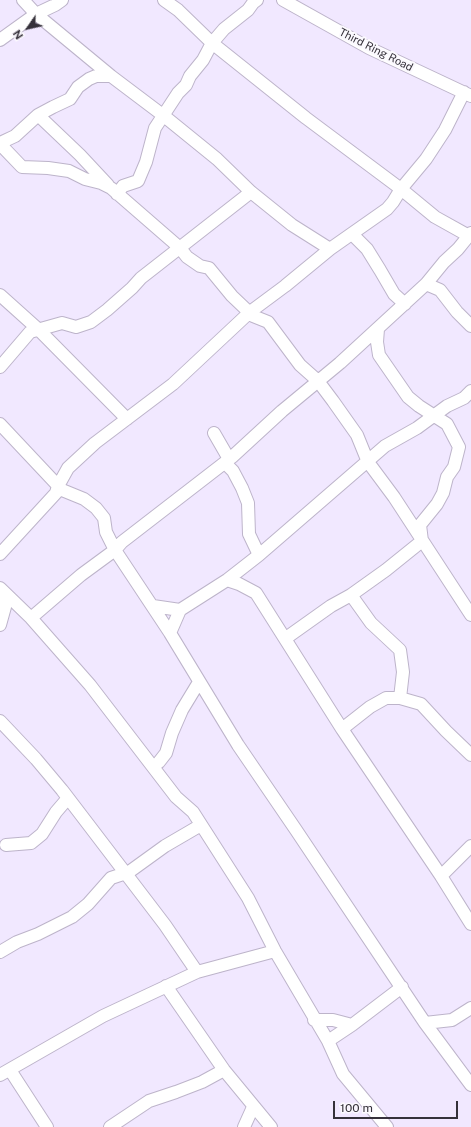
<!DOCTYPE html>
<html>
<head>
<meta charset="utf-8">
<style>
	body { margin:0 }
	#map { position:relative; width:471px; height:1127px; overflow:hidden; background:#f1e8ff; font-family:"Public Sans",sans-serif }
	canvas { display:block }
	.north { position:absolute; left:8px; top:8px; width:40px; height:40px; -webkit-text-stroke:3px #fbf9fe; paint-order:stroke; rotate:236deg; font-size:11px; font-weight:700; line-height:16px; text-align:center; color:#35313a }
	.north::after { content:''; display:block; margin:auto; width:14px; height:18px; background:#35313a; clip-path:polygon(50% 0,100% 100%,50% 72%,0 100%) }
	.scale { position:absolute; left:333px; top:1101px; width:125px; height:18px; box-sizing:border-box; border:2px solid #35313a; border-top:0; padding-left:5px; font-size:12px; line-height:14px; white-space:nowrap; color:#35313a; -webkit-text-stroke:3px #fbf9fe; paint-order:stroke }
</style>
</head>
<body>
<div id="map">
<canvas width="471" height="1127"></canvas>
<div class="north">N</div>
<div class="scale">100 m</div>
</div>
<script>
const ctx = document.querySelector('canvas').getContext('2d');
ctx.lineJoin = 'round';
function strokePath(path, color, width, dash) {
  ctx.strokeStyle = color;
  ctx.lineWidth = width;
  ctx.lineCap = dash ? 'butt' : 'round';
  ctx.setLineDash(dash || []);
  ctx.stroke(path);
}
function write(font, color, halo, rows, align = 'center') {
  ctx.font = font + ' "Public Sans",sans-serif';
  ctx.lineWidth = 4;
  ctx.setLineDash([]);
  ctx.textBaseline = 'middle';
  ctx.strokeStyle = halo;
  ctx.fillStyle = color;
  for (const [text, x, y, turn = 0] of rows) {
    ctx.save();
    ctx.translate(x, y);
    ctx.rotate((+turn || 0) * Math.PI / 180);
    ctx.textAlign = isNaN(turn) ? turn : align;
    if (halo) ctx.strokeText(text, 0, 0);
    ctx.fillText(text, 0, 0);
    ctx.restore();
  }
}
const minor = new Path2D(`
	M23 0 36 14 111 76 164 116 217 159 251 192 292 225 330 249
	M164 0 178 10 212 43 306 118 401 189 435 217 469 236
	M283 0 369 48 471 96
	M0 40 36 14 55 5 62 0
	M38 115 80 155 108 185
	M0 143 15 136 38 115 53 107 70 99 78 87 89 79 96 76H111
	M0 144 22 167 48 168 69 171 85 179 101 183 111 188 180 248 187 257 200 266 209 268 232 296 253 316 268 322 300 365 318 381 333 401 357 435 368 462 394 497 471 615
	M117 194 123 186 138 181 146 162 155 128 178 93 186 85 190 76 203 60 212 43 224 29 248 10 253 3 257 0
	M352 234 367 249 380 270 394 294 405 304
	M426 284 440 290 457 312 471 326
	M0 295 39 330 127 419
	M0 367 30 332 62 323 76 327 91 322 107 310 132 288 141 278 251 192
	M0 424 62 490 84 499 96 508 104 518 106 532 115 550 170 633 238 745 296 830 425 1023 471 1085
	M214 433 229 459
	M225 463 233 471 242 488 248 503 249 534 259 555
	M0 554 56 493 58 486 68 468 95 443 173 384 250 312 285 286 330 249 387 209 393 202 401 189 426 159 445 130 464 92
	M227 580 239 584 256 593 342 729 441 876 471 924
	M0 588 31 618 90 685 176 797 193 812 248 898 275 951 328 1041 343 1074 387 1127
	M351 595 371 623 400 650 403 672 400 698
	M153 606 180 610
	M31 618 81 575 115 550 122 542 232 457 282 411 340 363 426 284 444 262 458 249 471 233
	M0 625 5 607 1 589
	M170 633 180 610 227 580 259 555 385 446 417 428 447 406 464 398 471 391
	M286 638 331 606 351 595 386 570 422 541 420 525 437 504 443 493 447 477 454 467 459 447 447 424 419 406 408 397 379 355 377 342 378 329
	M0 721 36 759 62 790 165 925 197 972
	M342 729 370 707 386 698H400L421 704 446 731 471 755
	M153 767 159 762 166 753 172 733 182 710 199 682
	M6 845 31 843 42 834 56 812 68 798
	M441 876 471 846
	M0 952 17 942 38 934 72 917 88 904 111 878 129 872 165 846 201 825
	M166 986 224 1070 271 1127
	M314 1020H333L352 1025
	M425 1023 452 1020 471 1008
	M328 1041 352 1025 402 987
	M10 1070 47 1127
	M0 1075 103 1016 197 972 275 951
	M110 1127 149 1101 176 1092 202 1082 224 1070
	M244 1127 253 1107`);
strokePath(minor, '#bdb4ca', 14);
strokePath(minor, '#fff', 12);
write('11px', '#35313a', '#fbf9fe', [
	["Third Ring Road",376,50,27]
]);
</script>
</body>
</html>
